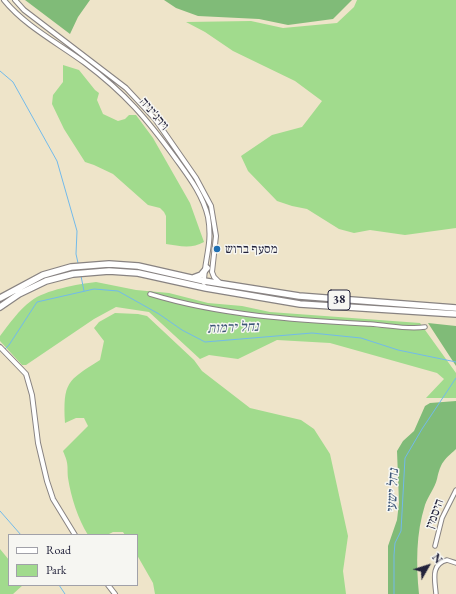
<!DOCTYPE html>
<html>
<head>
<meta charset="utf-8">
<style>
	body { margin:0 }
	#map { position:relative; width:456px; height:594px; overflow:hidden; background:#eee4c9; font-family:"EB Garamond",serif }
	canvas { display:block }
	.legend { position:absolute; left:8px; top:534px; width:130px; height:52px; box-sizing:border-box; background:#f6f6f2; border:1px solid #a1a1a9; margin:0; padding:5px 7px; list-style:none; font-size:12px; color:#22223b }
	.legend li { display:flex; align-items:center; gap:8px; height:20px }
	.legend b { width:20px; border:1px solid #a1a1a9 }
	.north { position:absolute; left:408px; top:546px; width:40px; height:40px; -webkit-text-stroke:3px #f6f6f2; paint-order:stroke; rotate:51deg; font-size:11px; font-weight:700; line-height:16px; text-align:center; color:#22223b }
	.north::after { content:''; display:block; margin:auto; width:14px; height:18px; background:#22223b; clip-path:polygon(50% 0,100% 100%,50% 72%,0 100%) }
</style>
</head>
<body>
<div id="map">
<canvas width="456" height="594"></canvas>
<ul class="legend">
<li><b style="height:5px;background:#fff"></b>Road</li>
<li><b style="height:11px;background:#a1db8d"></b>Park</li>
</ul>
<div class="north">N</div>
</div>
<script>
const ctx = document.querySelector('canvas').getContext('2d');
ctx.lineJoin = 'round';
function fill(path, color) {
  ctx.fillStyle = color;
  ctx.fill(path, 'evenodd');
}
function strokePath(path, color, width, dash) {
  ctx.strokeStyle = color;
  ctx.lineWidth = width;
  ctx.lineCap = dash ? 'butt' : 'round';
  ctx.setLineDash(dash || []);
  ctx.stroke(path);
}
function write(font, color, halo, rows, align = 'center') {
  ctx.font = font + ' "EB Garamond","Frank Ruhl Libre",serif';
  ctx.lineWidth = 3;
  ctx.setLineDash([]);
  ctx.textBaseline = 'middle';
  ctx.strokeStyle = halo;
  ctx.fillStyle = color;
  for (const [text, x, y, turn = 0] of rows) {
    ctx.save();
    ctx.translate(x, y);
    ctx.rotate((+turn || 0) * Math.PI / 180);
    ctx.textAlign = isNaN(turn) ? turn : align;
    if (halo) ctx.strokeText(text, 0, 0);
    ctx.fillText(text, 0, 0);
    ctx.restore();
  }
}
fill(new Path2D(`
	M357 0H456V228L405 235 370 230 354 233 339 229 307 209 292 206 277 201 248 171 241 156 272 135 302 127 322 101 295 81 233 51 205 32 186 22 251 21 283 28 337 23 354 7Z
	M63 65 79 70 95 90 99 93 97 100 103 114 118 121 125 119 129 115H136L153 138 190 203 204 242C192 249 179 246 166 244V216L164 212 160 208 148 205 113 174 94 165 85 162 64 129 52 104 53 95 63 82Z
	M96 282 136 290 169 293 208 303 242 306 270 312 420 323 456 373V398H426L444 379 437 373 330 343 277 340 238 359 209 355 200 359 149 312 116 307 94 319 26 365H22L0 341V336C9 324 19 310 31 301 45 290 78 284 96 282Z
	M115 313 138 314 147 316 194 360 202 371 250 408 301 420 314 429 330 454 348 536 343 571 346 594H155L153 583 137 555V535H125L123 532H113L107 535H88C78 519 71 497 68 478 67 465 69 465 63 451L88 426 84 418H76L65 423C63 382 67 381 100 360L104 341 94 328 99 322Z
	M0 549 9 560V585H23L13 594H0Z`), '#a1db8d');
fill(new Path2D(`
	M25 0H90L78 17 70 34Z
	M164 0H352L333 19 288 25 259 19 198 16 176 8Z
	M428 323 456 326V366Z
	M456 401V449C443 461 441 462 437 479 435 488 428 496 425 505 416 533 416 564 419 594H388V546L397 520 399 503 397 451 403 441 414 431 425 406 430 403Z`), '#80bb78');
strokePath(new Path2D(`
	M0 71 13 82 57 161 77 231 76 254 78 263
	M81 276 84 291
	M5 349 9 345 37 302 94 289 118 291 159 314 182 330 205 342 312 333 361 338 398 350 456 362
	M0 511 21 535
	M59 585 65 594
	M394 594V555L395 543 401 531 405 458 422 429 456 378`), '#72baea', 1);
const minor = new Path2D(`
	M150 294C222 316 297 320 370 324 388 325 408 330 425 327
	M435 546 442 518 456 490
	M436 594C435 581 430 564 447 560L456 563`);
const tertiary = new Path2D(`
	M4 0C25 26 58 43 85 63 125 93 147 119 176 159 189 177 203 195 208 217 213 245 204 259 204 283
	M15 0 24 10 126 88 155 119 196 178 211 206 216 236 212 272 214 277 220 283
	M0 347 26 374 32 395 38 443 47 481 53 499 75 535
	M108 585 115 594`);
const trunk = new Path2D(`
	M193 278 201 275 207 268
	M0 298 43 275 71 267 109 264 138 266 204 281 299 296 456 308
	M0 307 19 294 46 281 73 274 109 271 138 273 206 288 300 304 456 314`);
strokePath(minor, '#888382', 5.5);
strokePath(tertiary, '#888382', 6);
strokePath(trunk, '#888382', 8);
strokePath(minor, '#fff', 3.5);
strokePath(tertiary, '#fff', 4);
strokePath(trunk, '#fff', 5.5);
for (const [x, y, r, color] of [
	[217,249,4,"#1f6fb2"]
]) {
  const dot = new Path2D();
  dot.arc(x, y, r, 0, 2 * Math.PI);
  ctx.fillStyle = color;
  ctx.fill(dot);
  strokePath(dot, '#f6f6f2', 1.5);
}
for (const [x, y, w] of [
	[339,300,22]
]) {
  const box = new Path2D();
  box.roundRect(x - w / 2, y - 10, w, 20, 3);
  ctx.fillStyle = '#f6f6f2';
  ctx.fill(box);
  strokePath(box, '#22223b', 1);
}
write('bold 12px', '#22223b', null, [
	["38",339,300]
]);
write('13px', '#22223b', '#f6f6f2', [
	["וירג'יניה",154,114,50],
	["היסמין",435,514,-70]
]);
write('13px', '#22223b', '#f6f6f2', [
	["מסעף ברוש",225,249]
], 'left');
write('italic 14px', '#3e5778', '#f6f6f2', [
	["נחל ירמות",233,328,-2],
	["נחל ישעי",393,491,-87]
]);
</script>
</body>
</html>
